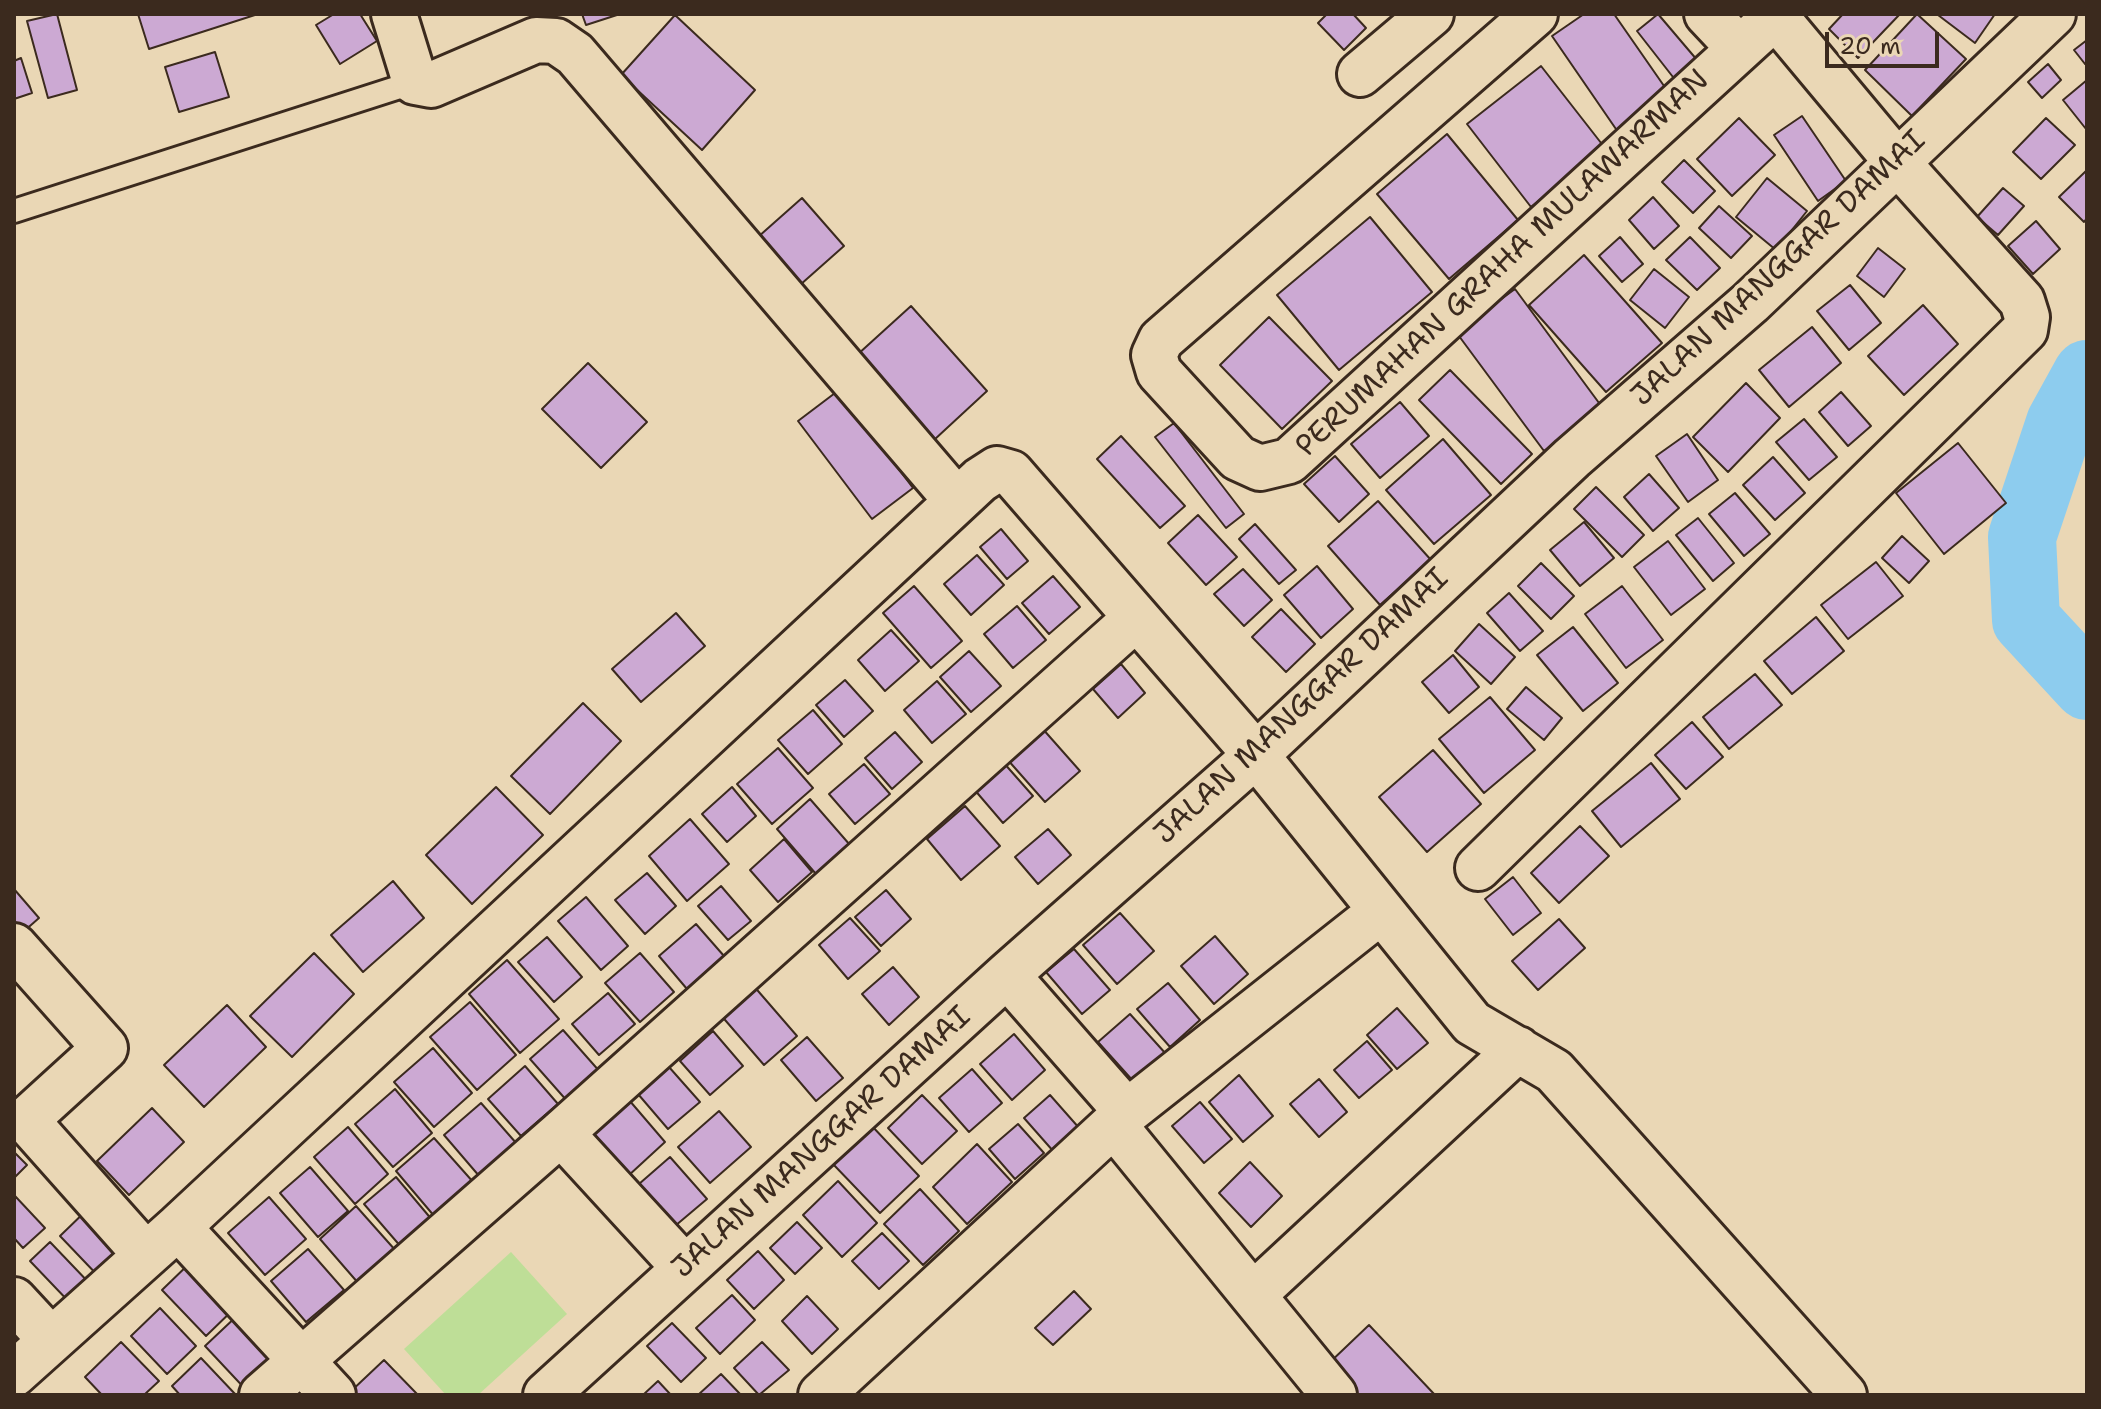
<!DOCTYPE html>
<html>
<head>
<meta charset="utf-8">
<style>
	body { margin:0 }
	#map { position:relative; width:2101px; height:1409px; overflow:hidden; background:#ead7b5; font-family:"Shantell Sans",sans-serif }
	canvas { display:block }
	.frame { position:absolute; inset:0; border:16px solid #3b2a1e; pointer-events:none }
	.scale { position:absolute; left:1825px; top:32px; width:114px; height:36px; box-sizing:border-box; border:4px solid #3b2a1e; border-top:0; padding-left:10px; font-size:24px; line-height:28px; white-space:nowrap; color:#3b2a1e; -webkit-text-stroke:6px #ead7b5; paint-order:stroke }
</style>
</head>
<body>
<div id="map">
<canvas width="2101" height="1409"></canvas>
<div class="frame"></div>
<div class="scale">20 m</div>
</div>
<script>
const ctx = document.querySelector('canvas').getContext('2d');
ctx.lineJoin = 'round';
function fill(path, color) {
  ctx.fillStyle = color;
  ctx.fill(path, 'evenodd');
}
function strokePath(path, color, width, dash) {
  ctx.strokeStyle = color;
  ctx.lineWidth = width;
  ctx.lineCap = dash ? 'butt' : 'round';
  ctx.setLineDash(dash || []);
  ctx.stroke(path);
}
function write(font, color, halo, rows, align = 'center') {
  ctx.font = font + ' "Shantell Sans",sans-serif';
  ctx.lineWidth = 8;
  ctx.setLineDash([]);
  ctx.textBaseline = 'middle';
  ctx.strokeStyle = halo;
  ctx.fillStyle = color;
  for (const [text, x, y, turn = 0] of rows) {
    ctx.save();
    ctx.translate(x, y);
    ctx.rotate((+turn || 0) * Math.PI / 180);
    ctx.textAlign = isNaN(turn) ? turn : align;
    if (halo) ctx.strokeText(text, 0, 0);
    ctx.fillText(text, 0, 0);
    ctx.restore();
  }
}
fill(new Path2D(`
	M511 1252 567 1314 478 1395H446L404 1349Z`), '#bede97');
strokePath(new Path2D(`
	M2087 374 2060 423 2022 537 2026 620 2087 686`), '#8dccee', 68);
const building = new Path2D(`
	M57 14 77 90 48 98 27 21Z
	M138 14H258L149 49Z
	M334 14H360L377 41 340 64 316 25Z
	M582 14H620L586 25Z
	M1327 14H1353L1366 28 1344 50 1318 23Z
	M1584 14H1614L1671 96 1618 132 1552 36Z
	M1658 14 1703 67 1680 86 1637 31Z
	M1843 14H1900L1858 58 1829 29Z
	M1917 14 1966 59 1912 116 1865 70Z
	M1995 14 1975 43 1938 15 1939 14Z
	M675 15 755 90 702 150 621 75Z
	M2087 40V62L2085 64 2074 50Z
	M215 52 229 97 179 112 165 67Z
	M21 58 32 93 14 99V61Z
	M2048 64 2061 80 2042 98 2028 82Z
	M1541 66 1605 148 1531 207 1467 124Z
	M2087 80V128L2086 129 2063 100Z
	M1802 116 1846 181 1818 201 1774 135Z
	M1739 118 1775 155 1732 196 1697 159Z
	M2046 118 2075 145 2041 179 2013 152Z
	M1447 134 1518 220 1449 279 1377 194Z
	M1684 160 1715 191 1693 213 1662 182Z
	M2087 170V218L2084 222 2059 197Z
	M1767 178 1807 211 1776 250 1736 217Z
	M2003 188 2024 206 1998 235 1977 217Z
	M1653 197 1679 226 1654 249 1629 220Z
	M802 198 844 246 800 285 758 237Z
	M1719 206 1752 236 1731 258 1699 228Z
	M1370 217 1432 292 1339 370 1277 295Z
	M2036 221 2060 249 2033 274 2008 246Z
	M1620 237 1643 264 1622 282 1599 256Z
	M1690 237 1720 268 1697 290 1666 260Z
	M1878 248 1905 269 1884 297 1857 276Z
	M1584 255 1662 343 1606 392 1529 305Z
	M1654 269 1689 297 1665 328 1630 300Z
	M1850 285 1881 323 1849 350 1817 311Z
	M1515 289 1602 407 1544 451 1456 332Z
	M1923 305 1958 344 1904 395 1868 356Z
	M911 306 987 391 934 440 857 355Z
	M1269 317 1332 381 1282 429 1220 365Z
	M1812 327 1841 363 1789 407 1759 370Z
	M588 363 647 422 601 468 542 409Z
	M1450 370 1532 454 1501 484 1419 400Z
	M1746 383 1780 418 1728 472 1693 437Z
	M839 390 913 488 872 519 798 421Z
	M1841 392 1871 426 1848 446 1819 412Z
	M1400 402 1429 436 1380 478 1351 444Z
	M1804 419 1837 457 1809 480 1776 442Z
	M1174 423 1244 514 1226 528 1155 437Z
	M1687 434 1718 480 1688 502 1656 456Z
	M1121 436 1185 506 1160 528 1097 459Z
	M1443 439 1491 495 1434 544 1386 490Z
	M1958 443 2006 503 1944 554 1896 493Z
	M1335 456 1369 494 1339 522 1304 484Z
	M1773 457 1805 493 1775 520 1743 485Z
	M1649 474 1679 508 1653 531 1624 497Z
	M1596 487 1644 535 1622 557 1574 509Z
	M1735 493 1770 534 1744 556 1709 514Z
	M1378 501 1431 560 1380 605 1328 546Z
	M1198 515 1237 557 1206 585 1168 543Z
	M1698 518 1734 563 1713 581 1676 535Z
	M1584 522 1614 558 1580 586 1550 550Z
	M1255 524 1296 570 1279 584 1239 539Z
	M1001 529 1028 561 1007 579 980 547Z
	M1902 536 1929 561 1909 583 1882 558Z
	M1668 541 1705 589 1671 615 1634 567Z
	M977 555 1004 585 971 615 944 584Z
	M1876 562 1903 596 1848 639 1821 605Z
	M1541 563 1574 596 1551 619 1518 586Z
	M1317 566 1353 609 1321 638 1284 595Z
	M1243 569 1272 600 1244 626 1214 594Z
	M1053 576 1080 607 1049 634 1022 603Z
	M914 586 962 641 931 668 883 613Z
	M1622 586 1663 640 1626 668 1585 614Z
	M1509 593 1543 631 1520 651 1487 613Z
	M1017 606 1046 640 1013 668 984 634Z
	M1281 609 1315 644 1286 672 1252 637Z
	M676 613 705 646 641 702 612 669Z
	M1816 617 1844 651 1792 694 1764 661Z
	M1479 624 1515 657 1491 684 1455 651Z
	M1573 627 1618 683 1583 711 1537 655Z
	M891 630 919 661 885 691 858 660Z
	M969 651 1001 686 971 712 940 677Z
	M1453 655 1479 687 1449 713 1422 682Z
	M1121 664 1145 693 1118 718 1093 689Z
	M1755 674 1782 705 1729 749 1703 717Z
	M845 680 873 711 844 737 816 705Z
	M937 681 966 714 932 743 904 710Z
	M1526 687 1562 718 1544 740 1507 709Z
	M1490 697 1535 750 1484 793 1439 739Z
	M583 703 621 741 550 814 511 776Z
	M813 710 842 744 808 774 778 740Z
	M1034 719 1080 771 1045 802 999 750Z
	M1692 722 1723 757 1686 789 1655 755Z
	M895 732 922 762 892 789 865 758Z
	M778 748 813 788 772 824 737 784Z
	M1433 750 1481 804 1427 852 1379 797Z
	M1003 762 1033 796 1003 823 973 788Z
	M1651 763 1680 799 1621 847 1592 811Z
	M864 764 890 794 855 824 829 794Z
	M496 787 543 835 472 904 426 855Z
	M732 787 756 816 727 842 702 814Z
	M810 799 850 845 816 874 777 829Z
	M965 806 1000 846 961 880 927 839Z
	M690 819 729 864 687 901 649 856Z
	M1580 826 1609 856 1559 903 1531 873Z
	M1048 829 1071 855 1038 884 1015 857Z
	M784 839 812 872 778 902 750 870Z
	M647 873 676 906 645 934 615 900Z
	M1513 877 1541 913 1513 935 1485 899Z
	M393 881 424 918 363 972 331 935Z
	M721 886 751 921 728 940 698 906Z
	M14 889 39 918 14 940Z
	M886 890 911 919 881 946 855 917Z
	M586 897 628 946 601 970 558 921Z
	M1120 913 1154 951 1117 984 1083 945Z
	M850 918 880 951 848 979 819 945Z
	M1559 919 1585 948 1538 990 1512 961Z
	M696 924 724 956 687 989 659 956Z
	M1215 936 1248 974 1214 1004 1181 966Z
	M547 937 582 977 554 1002 518 962Z
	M1074 949 1110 990 1082 1014 1046 972Z
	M314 953 354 994 292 1057 250 1016Z
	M640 953 674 992 640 1022 605 983Z
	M507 960 559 1019 520 1053 469 994Z
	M893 967 919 997 889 1025 862 994Z
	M1168 983 1200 1020 1170 1047 1137 1009Z
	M752 984 797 1036 764 1065 719 1013Z
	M608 993 635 1024 599 1055 572 1024Z
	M470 1002 516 1055 477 1090 430 1037Z
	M227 1005 266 1047 204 1107 164 1065Z
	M1397 1008 1428 1043 1397 1069 1367 1035Z
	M1130 1014 1166 1054 1134 1082 1098 1042Z
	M563 1030 601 1073 568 1102 530 1059Z
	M713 1031 743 1066 710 1095 680 1061Z
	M1014 1034 1045 1070 1012 1100 980 1064Z
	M807 1037 843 1078 816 1101 781 1060Z
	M1367 1041 1392 1070 1359 1098 1334 1070Z
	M433 1048 472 1093 434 1127 394 1082Z
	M525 1066 558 1104 521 1136 488 1099Z
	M669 1067 700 1102 668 1129 638 1094Z
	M972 1069 1002 1103 969 1132 939 1098Z
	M1239 1075 1273 1116 1243 1142 1209 1102Z
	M1319 1079 1347 1112 1319 1137 1290 1104Z
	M395 1089 432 1133 393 1167 355 1124Z
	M922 1095 957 1131 922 1164 888 1128Z
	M1050 1095 1080 1129 1054 1152 1024 1118Z
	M629 1100 665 1142 628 1176 592 1133Z
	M1200 1102 1232 1139 1204 1163 1172 1126Z
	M481 1103 517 1144 480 1177 444 1135Z
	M152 1108 184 1142 129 1195 97 1161Z
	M719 1111 751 1147 710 1183 678 1147Z
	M1018 1124 1044 1153 1015 1179 989 1149Z
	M871 1125 919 1176 880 1213 832 1163Z
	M348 1127 388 1174 355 1204 314 1157Z
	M434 1138 474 1183 435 1217 396 1171Z
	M977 1144 1012 1182 967 1224 933 1187Z
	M14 1152 27 1165 14 1178Z
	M670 1157 707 1199 675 1226 639 1184Z
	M1250 1162 1282 1196 1251 1227 1219 1193Z
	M310 1167 348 1211 318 1237 280 1193Z
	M396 1177 433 1221 402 1248 364 1204Z
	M838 1181 877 1223 842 1257 803 1215Z
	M920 1189 959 1231 923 1265 884 1224Z
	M15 1196 45 1228 23 1248 14 1238Z
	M269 1197 306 1239 265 1275 228 1233Z
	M93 1204 135 1250 103 1281 60 1236Z
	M356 1206 396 1251 359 1284 320 1239Z
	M797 1222 822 1248 795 1274 770 1248Z
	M882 1233 909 1261 879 1289 852 1261Z
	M50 1242 93 1287 73 1306 30 1261Z
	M308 1249 344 1290 306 1322 271 1281Z
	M758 1251 784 1280 754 1309 727 1280Z
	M194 1259 238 1305 206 1336 162 1290Z
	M1074 1291 1091 1309 1053 1345 1035 1328Z
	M732 1295 755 1320 720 1354 696 1328Z
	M807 1296 838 1329 812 1354 782 1321Z
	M160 1308 196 1346 167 1374 131 1336Z
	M240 1313 284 1360 249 1393 205 1346Z
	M672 1323 706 1358 681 1382 647 1346Z
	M1369 1325 1435 1395H1353L1326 1366Z
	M121 1342 159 1381 144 1395H102L85 1377Z
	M762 1342 789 1370 759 1395 734 1368Z
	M201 1358 236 1395H180L172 1386Z
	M384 1360 418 1395H349L348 1394Z
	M721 1374 741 1395H698Z
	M658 1381 671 1395H643Z`);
fill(building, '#cca9d3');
strokePath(building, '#3b2a1e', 2);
const service = new Path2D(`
	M14 211 415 82`);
const minor = new Path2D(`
	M394 14 415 82 431 85 536 40 556 41 575 54 957 501
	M1535 14 1161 340 1154 355 1159 372 1238 458 1260 468 1289 461 1778 14
	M1707 14 1738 47
	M1360 74 1431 14
	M1478 868 2025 330 2027 317 2022 301 1897 162 1776 17
	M14 946 105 1048 26 1120 146 1255
	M1007 975 1127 1112
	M1114 1125 1334 1395
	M561 1133 684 1267
	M178 1227 333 1395
	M1253 1295 1518 1049
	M14 1300 51 1340
	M14 1374 178 1227 980 480 997 469 1011 473 1256 755 1472 1023 1554 1071 1844 1395
	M262 1395 561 1133 1136 618
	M546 1395 1007 975 1256 755 1572 458 1750 303 2053 14
	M821 1395 1127 1112 1380 912`);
strokePath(service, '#3b2a1e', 28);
strokePath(minor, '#3b2a1e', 50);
strokePath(service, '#ead7b5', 22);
strokePath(minor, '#ead7b5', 44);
write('30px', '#3b2a1e', '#ead7b5', [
	["PERUMAHAN GRAHA MULAWARMAN",1503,264,-43],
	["JALAN MANGGAR DAMAI",1779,269,-43],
	["JALAN MANGGAR DAMAI",1302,707,-43],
	["JALAN MANGGAR DAMAI",822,1143,-42]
]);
</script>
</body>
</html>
